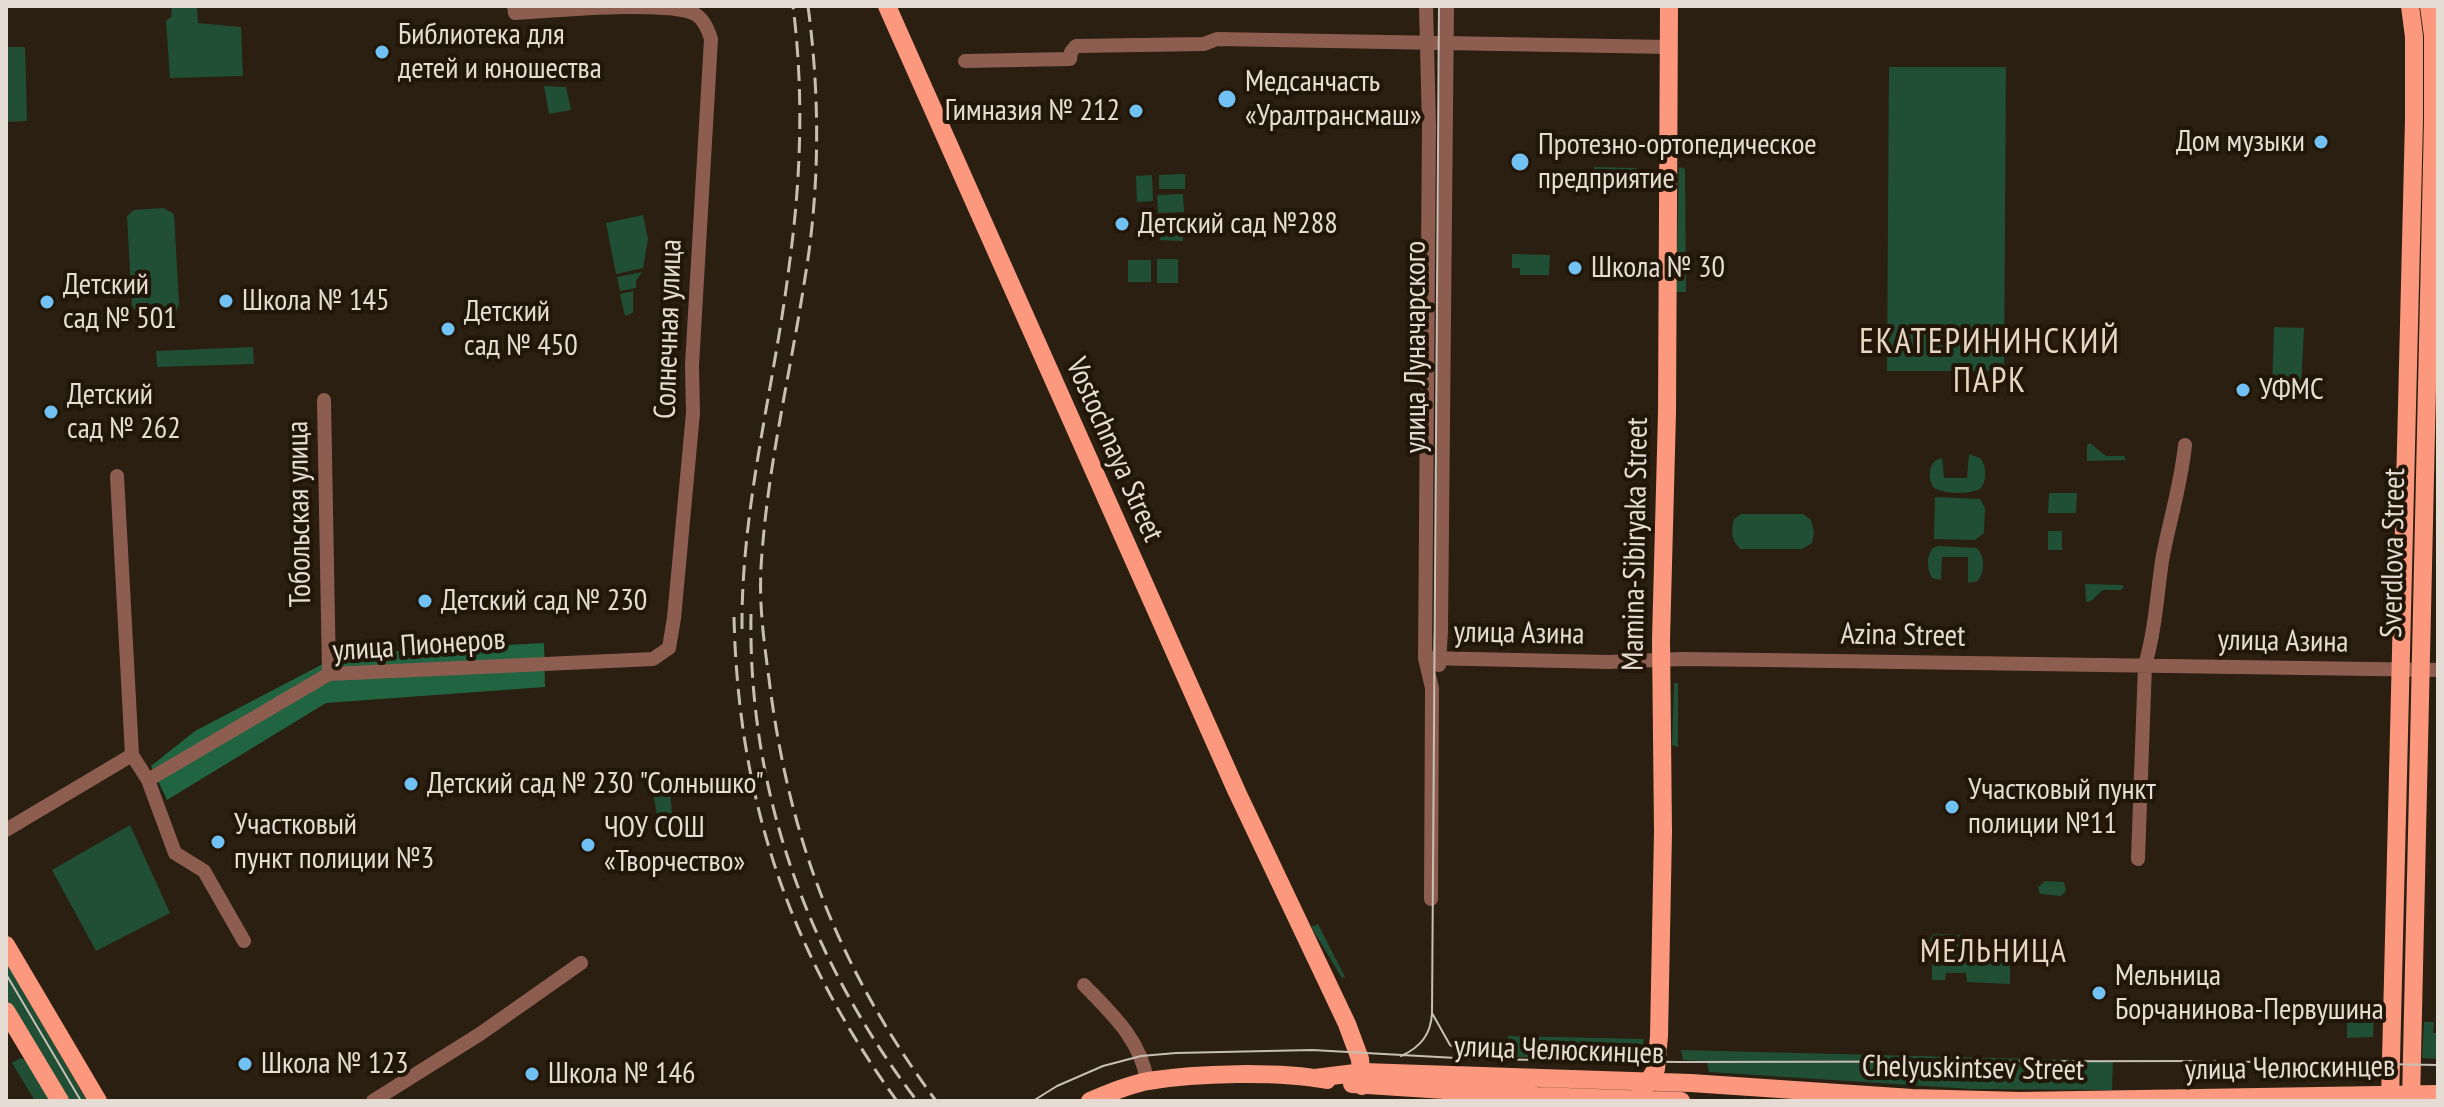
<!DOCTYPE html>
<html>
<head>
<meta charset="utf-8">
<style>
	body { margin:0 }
	#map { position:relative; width:2444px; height:1107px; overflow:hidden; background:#2a1f10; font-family:"PT Sans Narrow",sans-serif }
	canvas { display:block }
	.frame { position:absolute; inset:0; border:8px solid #e5ddd3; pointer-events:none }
</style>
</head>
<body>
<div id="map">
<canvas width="2444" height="1107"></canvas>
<div class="frame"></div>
</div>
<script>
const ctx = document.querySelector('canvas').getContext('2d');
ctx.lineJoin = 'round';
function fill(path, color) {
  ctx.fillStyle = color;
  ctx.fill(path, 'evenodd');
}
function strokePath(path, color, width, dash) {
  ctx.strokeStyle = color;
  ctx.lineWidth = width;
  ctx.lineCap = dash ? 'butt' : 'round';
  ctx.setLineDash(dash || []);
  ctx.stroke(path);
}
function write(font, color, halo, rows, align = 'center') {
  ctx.font = font + ' "PT Sans Narrow",sans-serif';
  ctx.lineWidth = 8;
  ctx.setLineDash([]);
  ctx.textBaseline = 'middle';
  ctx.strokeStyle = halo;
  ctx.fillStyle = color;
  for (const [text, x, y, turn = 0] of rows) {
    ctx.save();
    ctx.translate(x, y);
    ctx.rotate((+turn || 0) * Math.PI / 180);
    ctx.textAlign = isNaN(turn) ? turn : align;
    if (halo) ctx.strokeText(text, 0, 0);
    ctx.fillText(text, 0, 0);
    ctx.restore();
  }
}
fill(new Path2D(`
	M172 6H197L198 23 241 27 243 76 170 78 166 21 171 17Z
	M6 47H25L27 121 6 122Z
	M1889 67H2006L2004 371H1887Z
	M544 86 566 87 571 110 549 114Z
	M1594 167 1637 168V184L1594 183Z
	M1679 167 1685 169 1686 292H1676Z
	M1185 174V189H1159V175Z
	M1152 175 1153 201 1137 202 1136 176Z
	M1183 194 1184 212 1158 213 1157 195Z
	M164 208 174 214 179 304 176 312 137 313 132 306 127 216 134 210Z
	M643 215 648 239 643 268 616 274 606 223Z
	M1161 218 1184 219 1183 241 1160 240Z
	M1512 254 1550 255 1549 275H1520V268H1512Z
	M1157 259H1178V283H1157Z
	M1128 260H1151V282H1128Z
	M642 272 636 281V288L620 291 617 277Z
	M633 291V313L625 316 620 294Z
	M2274 327 2304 328 2301 390 2272 389Z
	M253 347 254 364 157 367 156 351Z
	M2090 443 2106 456H2124L2126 460 2087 461V445Z
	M1969 454 1980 458C1987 466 1987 481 1980 489 1967 495 1946 494 1934 488 1928 480 1928 468 1935 461L1942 458 1944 478H1967Z
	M2049 493H2077L2076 513H2048Z
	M1935 497 1980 499 1985 508 1984 533 1975 540 1934 539Z
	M1741 514H1803L1811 520 1814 532 1812 543 1802 549H1740C1731 539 1731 531 1734 519Z
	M2048 531H2062V550H2048Z
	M1938 546 1977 548C1985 556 1985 571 1978 581L1968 583V557H1942L1941 580 1932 578C1927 569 1926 556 1933 548Z
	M2085 584 2122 585 2124 587 2121 590H2103L2091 601 2086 602Z
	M1674 683H1678V747L1672 745Z
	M670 791 672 814 657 815 653 792Z
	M130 825 170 913 96 951 52 870Z
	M2045 881 2064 882 2066 891 2061 896 2040 894 2038 887Z
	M1318 924 1345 977 1342 978 1311 927Z
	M1934 934 1961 935 1970 945 1969 947 1929 946V940Z
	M1929 951 2010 953V984L1967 982 1966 973H1946L1945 980H1932V961L1929 960Z
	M6 962 87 1101H66L6 998Z
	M2363 1010H2374L2373 1037 2347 1038V1023Z
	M2424 1022H2434L2433 1033H2438V1059L2422 1058Z
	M1508 1036 1644 1039 1641 1057 1632 1062 1477 1055 1474 1049H1508Z
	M1681 1050 2113 1061 2112 1090 1971 1089 1709 1072 1707 1061 1683 1060Z
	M20 1058 30 1061 54 1101H35L12 1063Z`), '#204f36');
fill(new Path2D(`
	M544 643 545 687 326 703 167 800 151 766 195 731 342 654Z`), '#216442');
strokePath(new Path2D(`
	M1426 6 1429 126 1425 658 1432 688 1431 899
	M965 61 1070 59 1071 52 1076 46 1204 44 1217 39 1669 47
	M324 400 329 674
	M117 476 132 755 148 780 175 853 204 871 244 941
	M1425 658 1609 662 1682 659 1766 660 2438 670
	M1439 665 1441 630 1447 6
	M148 780 329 674 653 659 669 648 674 618 693 413 692 365 711 39C708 29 704 19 695 14 667 0 552 11 515 13L514 6
	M6 830 132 755
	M2138 859 2145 665C2155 631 2157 596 2162 561 2169 522 2181 485 2185 445
	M1084 985C1112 1014 1141 1040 1147 1081
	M373 1101 480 1034 581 963`), '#8d5d50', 14);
strokePath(new Path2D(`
	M887 6 1237 792 1347 1024 1360 1059 1362 1086
	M6 945 98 1101
	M6 1011 60 1101
	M1315 1078 1363 1072 1691 1083 1912 1098 2020 1101 2438 1094
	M1352 1084 1537 1096 1681 1101
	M1090 1101C1109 1093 1128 1085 1148 1081 1197 1073 1278 1071 1327 1080
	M1636 1101 1656 1069 1659 1036 1663 832 1661 640 1667 413 1669 6
	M2390 1101 2414 120V37L2410 6
	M2411 1101 2433 120V36L2429 6`), '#fb987d', 18);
strokePath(new Path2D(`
	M6 974 81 1101
	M1432 1013 1450 1045 1470 1057
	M1401 1056C1421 1047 1431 1034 1432 1013L1439 6
	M1033 1101 1057 1086 1103 1066 1141 1056 1176 1053 1312 1050 1474 1059 1678 1062 2200 1061 2438 1065`), '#c7bfb4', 2);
strokePath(new Path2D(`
	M808 6C820 96 820 188 805 278 791 369 769 460 762 553 758 599 763 634 769 679 789 841 839 969 936 1101
	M751 614C748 793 809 959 917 1101
	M734 617C738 800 790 953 897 1101
	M742 629C741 507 774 388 789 267 801 180 804 93 793 6`), '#c7bfb4', 3, [16, 8]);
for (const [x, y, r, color] of [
	[382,52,8,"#72c1f5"],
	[1227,99,10,"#72c1f5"],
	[1136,111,8,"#72c1f5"],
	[2321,142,8,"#72c1f5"],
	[1520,162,10,"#72c1f5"],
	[1122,224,8,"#72c1f5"],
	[1575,268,8,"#72c1f5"],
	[226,301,8,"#72c1f5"],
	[47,302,8,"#72c1f5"],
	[448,329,8,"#72c1f5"],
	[2243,390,8,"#72c1f5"],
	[51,412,8,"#72c1f5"],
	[425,601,8,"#72c1f5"],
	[411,784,8,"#72c1f5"],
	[1952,807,8,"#72c1f5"],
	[218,842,8,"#72c1f5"],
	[588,845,8,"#72c1f5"],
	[2099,993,8,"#72c1f5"],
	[245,1064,8,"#72c1f5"],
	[532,1074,8,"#72c1f5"]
]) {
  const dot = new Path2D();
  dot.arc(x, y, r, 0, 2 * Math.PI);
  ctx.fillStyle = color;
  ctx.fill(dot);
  strokePath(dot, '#211607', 3);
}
write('30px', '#e5ddd3', '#211607', [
	["Библиотека для",398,35],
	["детей и юношества",398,69],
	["Медсанчасть",1245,82],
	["«Уралтрансмаш»",1245,116],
	["Гимназия № 212",1120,111,"right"],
	["Дом музыки",2305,142,"right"],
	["Протезно-ортопедическое",1538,145],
	["предприятие",1538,179],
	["Детский сад №288",1138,224],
	["Школа № 30",1591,268],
	["Детский",63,285],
	["сад № 501",63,319],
	["Школа № 145",242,301],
	["Детский",464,312],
	["сад № 450",464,346],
	["УФМС",2259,390],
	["Детский",67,395],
	["сад № 262",67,429],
	["Детский сад № 230",441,601],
	["Детский сад № 230 \"Солнышко\"",427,784],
	["Участковый пункт",1968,790],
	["полиции №11",1968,824],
	["Участковый",234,825],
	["пункт полиции №3",234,859],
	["ЧОУ СОШ",604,828],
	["«Творчество»",604,862],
	["Мельница",2115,976],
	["Борчанинова-Первушина",2115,1010],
	["Школа № 123",261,1064],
	["Школа № 146",548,1074]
], 'left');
write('30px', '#e5ddd3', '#211607', [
	["Солнечная улица",669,329,-88],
	["улица Луначарского",1416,347,-90],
	["Vostochnaya Street",1114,450,66],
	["Тобольская улица",300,514,-91],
	["Mamina-Sibiryaka Street",1636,544,-89],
	["Sverdlova Street",2394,553,-89],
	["улица Азина",1519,634,1],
	["Azina Street",1903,636,1],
	["улица Азина",2283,642,1],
	["улица Пионеров",419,646,-4],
	["улица Челюскинцев",1559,1051,2],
	["Chelyuskintsev Street",1973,1069,1],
	["улица Челюскинцев",2290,1069,-1]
]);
ctx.letterSpacing = '2px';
write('32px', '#e6d7c3', '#211607', [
	["МЕЛЬНИЦА",1994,953]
]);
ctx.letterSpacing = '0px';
ctx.letterSpacing = '2px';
write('34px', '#e6d7c3', '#211607', [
	["ЕКАТЕРИНИНСКИЙ",1990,343],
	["ПАРК",1990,382]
]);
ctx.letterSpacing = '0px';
</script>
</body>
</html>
